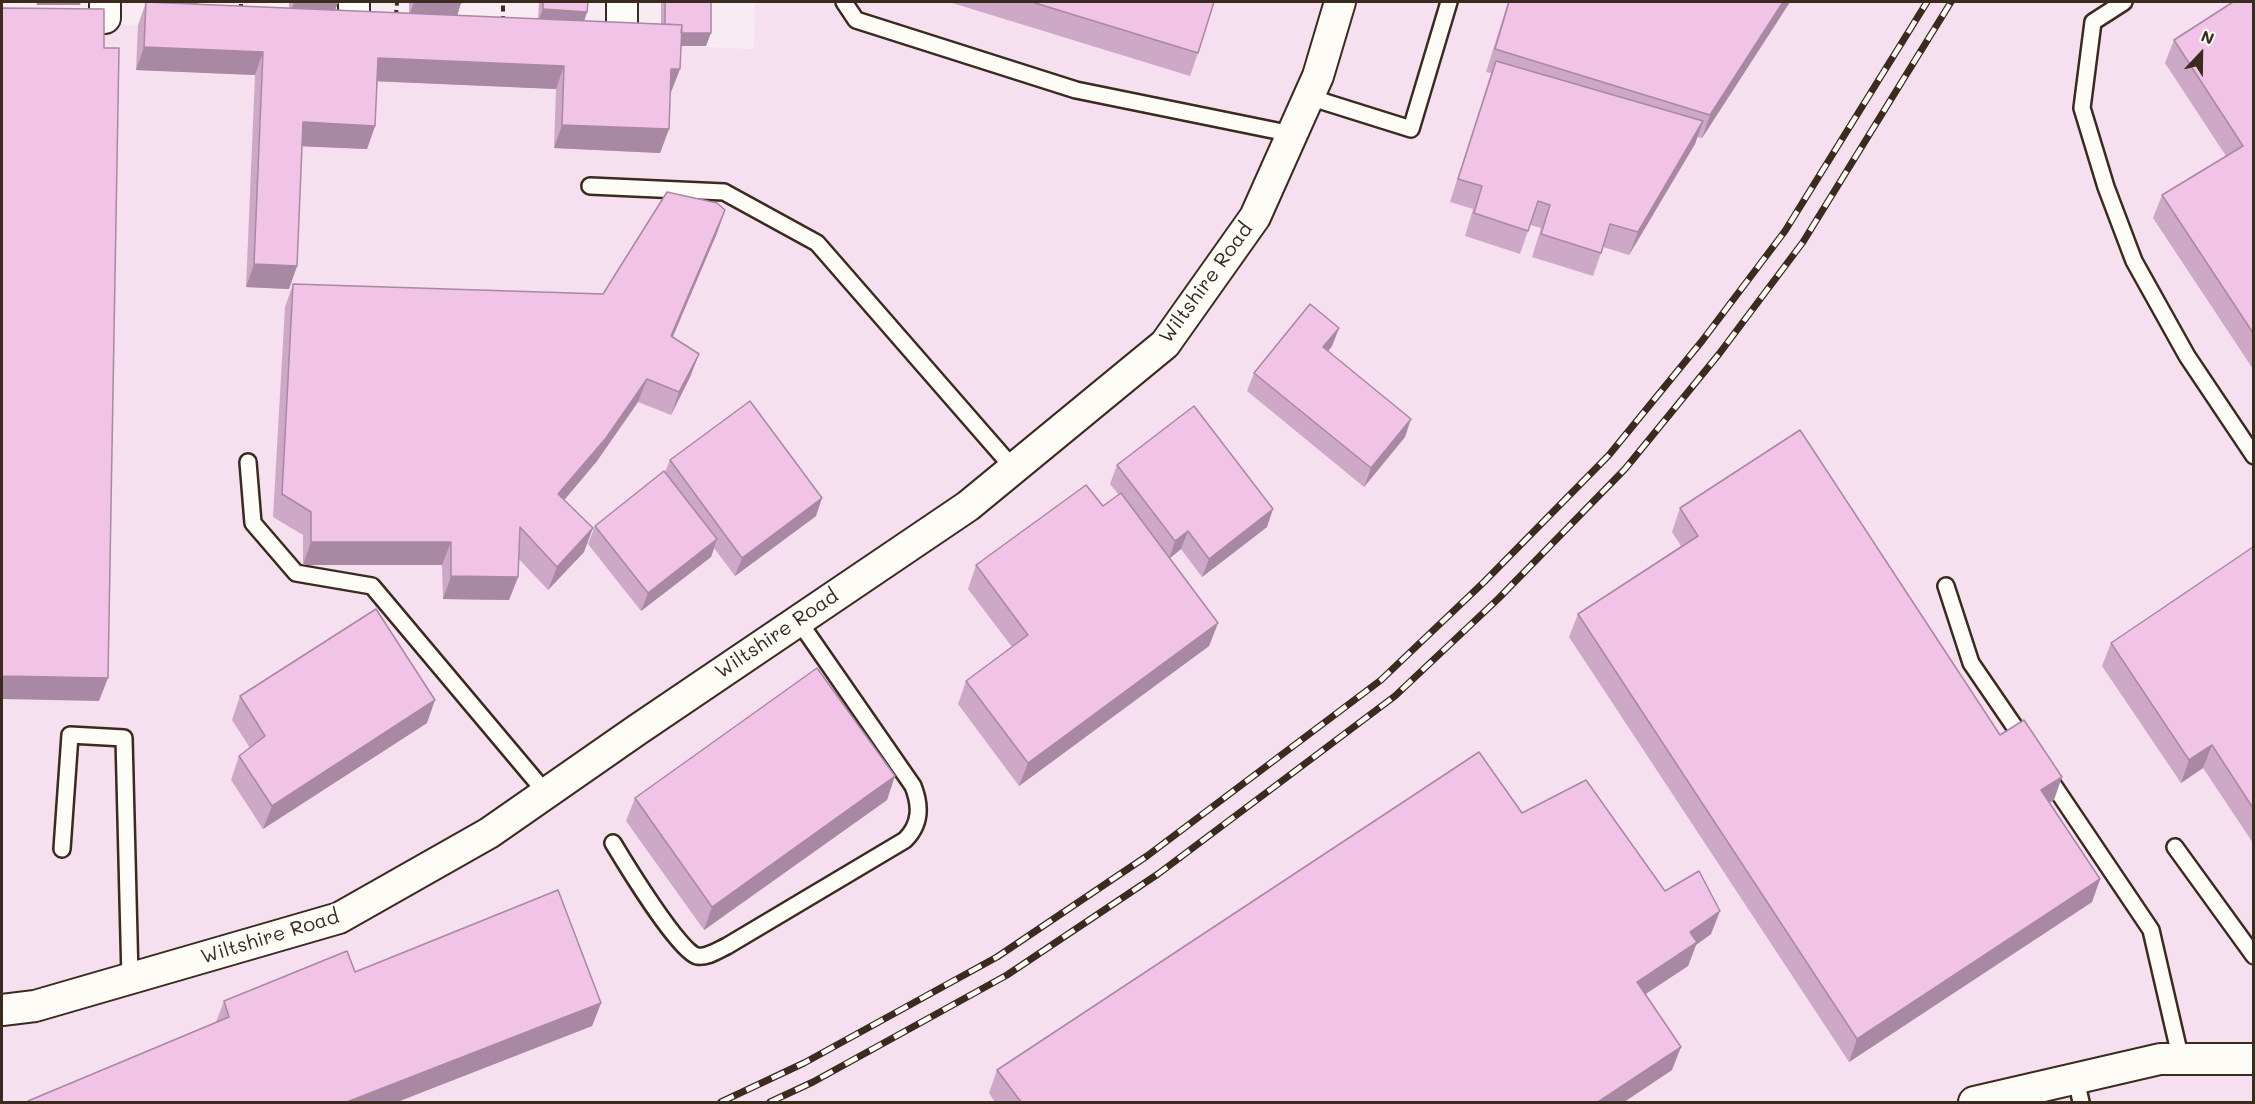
<!DOCTYPE html>
<html>
<head>
<meta charset="utf-8">
<style>
	body { margin:0 }
	#map { position:relative; width:2255px; height:1104px; overflow:hidden; background:#f9ebf2; font-family:Mali,sans-serif }
	canvas { display:block }
	.frame { position:absolute; inset:0; border:3px solid #3b2a1e; pointer-events:none }
	.north { position:absolute; left:2171px; top:24px; width:60px; height:60px; -webkit-text-stroke:4px #fdfcf7; paint-order:stroke; rotate:22deg; font-size:16px; font-weight:700; line-height:24px; text-align:center; color:#3b2a1e }
	.north::after { content:''; display:block; margin:auto; width:21px; height:27px; background:#3b2a1e; clip-path:polygon(50% 0,100% 100%,50% 72%,0 100%) }
</style>
</head>
<body>
<div id="map">
<canvas width="2255" height="1104"></canvas>
<div class="frame"></div>
<div class="north">N</div>
</div>
<script>
const ctx = document.querySelector('canvas').getContext('2d');
ctx.lineJoin = 'round';
function fill(path, color) {
  ctx.fillStyle = color;
  ctx.fill(path, 'evenodd');
}
function strokePath(path, color, width, dash) {
  ctx.strokeStyle = color;
  ctx.lineWidth = width;
  ctx.lineCap = dash ? 'butt' : 'round';
  ctx.setLineDash(dash || []);
  ctx.stroke(path);
}
function write(font, color, halo, rows, align = 'center') {
  ctx.font = font + ' Mali,sans-serif';
  ctx.lineWidth = 4.5;
  ctx.setLineDash([]);
  ctx.textBaseline = 'middle';
  ctx.strokeStyle = halo;
  ctx.fillStyle = color;
  for (const [text, x, y, turn = 0] of rows) {
    ctx.save();
    ctx.translate(x, y);
    ctx.rotate((+turn || 0) * Math.PI / 180);
    ctx.textAlign = isNaN(turn) ? turn : align;
    if (halo) ctx.strokeText(text, 0, 0);
    ctx.fillText(text, 0, 0);
    ctx.restore();
  }
}
fill(new Path2D(`
	M755 2H2253V1102H2V20L754 49Z`), '#f6dfef');
const service = new Path2D(`
	M844 2 856 20 1076 90 1292 134
	M2124 2 2093 22 2082 108 2106 187 2134 261 2187 356 2254 456
	M1309 97 1411 129 1449 2
	M590 186 724 192 817 243 1014 469
	M248 462 253 523 296 573 372 586 546 793
	M1946 586 1971 663 2025 742
	M2046 774 2151 930 2181 1060
	M613 843C625 863 680 953 697 956 707 958 718 950 727 946L905 840C921 824 921 806 913 786L798 620
	M2175 847 2254 956
	M62 849 70 735 124 738 130 978
	M2076 1079 2081 1102`);
const minor = new Path2D(`
	M105 18V2
	M354 27V2
	M622 37V2
	M2 1010 35 1006 339 918 489 833 637 730 968 506 1165 344 1255 217 1318 76 1340 2
	M1974 1102 2160 1059H2254`);
strokePath(service, '#3b2a1e', 20);
strokePath(minor, '#3b2a1e', 34);
strokePath(new Path2D(`
	M241 10V2
	M396 16 397 2
	M503 22V2`), '#3b2a1e', 4, [6, 4.5]);
strokePath(service, '#fdfcf7', 15);
strokePath(minor, '#fdfcf7', 30);
const rail = new Path2D(`
	M721 1102 804 1063 997 957 1147 856 1381 680 1484 582 1609 455 1702 341 1785 231 1927 2
	M770 1102 813 1082 1007 975 1158 874 1395 696 1499 598 1625 469 1719 354 1803 242 1951 2`);
strokePath(rail, '#3b2a1e', 7);
strokePath(rail, '#fdfcf7', 4.5, [14]);
fill(new Path2D(`
	M146 2 289 8V2H338L335 10 409 13V2H461L457 15 538 19 539 2H588L587 12 584 21 661 24V2H711L706 46H681L680 69 671 92H670L669 129 660 153 554 148 556 89 377 81 375 126 367 149 302 146 297 266 289 289 246 287 255 75 136 70 138 25Z
	M949 2H1214L1198 53 1190 76Z
	M1508 2H1790L1702 138 1697 137 1695 144 1629 255 1603 247 1593 276 1532 257 1541 228 1530 225 1520 254 1465 236 1473 209 1450 202 1491 73 1486 72Z
	M2253 2V369L2153 218 2162 195 2226 156 2165 63 2174 40Z
	M725 210 717 233 672 337 699 354 690 377 671 415 638 402 597 461 564 500 584 552 548 590 518 558V577L509 600 443 599 442 565H303V535L273 517 285 307 293 284 603 294Z
	M1339 328 1332 346 1328 351 1405 437 1364 487 1247 391 1254 373Z
	M670 460 816 516 735 576 714 548 711 557 641 611 588 544 595 526 665 472Z
	M1117 465 1267 527 1202 577 1181 549 1170 558 1218 623 1209 646 1019 786 958 704 966 681 1012 647 968 589 976 565 1103 506 1119 495 1110 484Z
	M1680 508 2000 735 2054 800 2049 802 2100 879 2092 902 1849 1062 1569 637 1578 614 1681 546 1672 532Z
	M2253 547V843L2203 768 2181 783 2102 666 2111 643Z
	M240 696 427 723 263 829 231 780 239 756 250 748 232 720Z
	M635 798 887 800 704 930 626 821Z
	M1522 813 1665 891 1711 934 1696 945 1688 966 1645 994 1672 1070 1624 1102H995L989 1093 997 1070Z
	M355 972 601 1003 592 1026 397 1102H28V1101L216 1022 224 1001Z`), '#cea8c7');
fill(new Path2D(`
	M38 2H81L80 5H36Z
	M151 2H198L195 10Z
	M1783 2H1790L1702 138 1710 115Z
	M294 3H338L333 15H289Z
	M414 3H461L457 16 409 15Z
	M543 9 587 12 583 24 538 21Z
	M665 33H711L706 46H661Z
	M144 47 263 52 255 75 136 70Z
	M378 58 564 66 556 89 370 81Z
	M671 69H680L671 92H663Z
	M1703 121 1695 144 1629 255 1638 232Z
	M303 122 375 126 367 149 295 146Z
	M562 125 669 129 660 153 554 148Z
	M725 210 717 233 663 360 671 336Z
	M254 264 297 266 289 289 246 287Z
	M1339 328 1332 346 1317 366 1323 347Z
	M699 354 690 377 671 415 679 392Z
	M647 379 638 402 597 461 550 517 558 494Z
	M1411 419 1405 437 1364 487 1371 468Z
	M822 498 816 516 735 576 742 558Z
	M1273 509 1267 527 1202 577 1209 559Z
	M593 528 584 552 548 590 557 567Z
	M1188 531 1181 549 1169 559 1175 541Z
	M717 539 711 557 641 611 648 593Z
	M311 542H451L442 565H303Z
	M451 576 518 577 509 600 443 599Z
	M1218 623 1209 646 1019 786 1028 763Z
	M2 676 108 678 99 701 2 699Z
	M435 700 427 723 263 829 272 806Z
	M2212 745 2203 768 2181 783 2189 760Z
	M895 776 887 800 704 930 712 907Z
	M2062 777 2054 800 2033 813 2041 790Z
	M2100 879 2092 902 1849 1062 1857 1039Z
	M1720 911 1711 934 1696 945 1688 966 1629 1005 1637 982 1690 932Z
	M601 1003 592 1026 397 1102H347Z
	M1681 1047 1672 1070 1624 1102H1598Z`), '#a888a2');
const building = new Path2D(`
	M146 2 682 25 680 69H671L669 129 562 125 564 66 378 58 375 126 303 122 297 266 254 264 263 52 144 47Z
	M294 2H338V3H294Z
	M414 2H461V3H414Z
	M543 2H588L587 12 543 9Z
	M665 2H711V33H681L682 25 665 24Z
	M1032 2H1214L1198 53Z
	M1509 2H1783L1710 115 1495 49Z
	M2233 2H2253V333L2162 195 2243 146 2174 40Z
	M2 8 104 9V48H119L108 678 2 676Z
	M1496 61 1703 121 1638 232 1610 224 1601 253 1541 234 1550 205 1538 201 1528 231 1474 213 1482 186 1458 179Z
	M667 192 717 203 725 210 671 336 699 354 679 392 647 379 606 438 558 494 593 528 557 567 520 527 518 577 451 576V542H311V512L282 494 293 284 603 294Z
	M1310 304 1339 328 1323 347 1411 419 1371 468 1254 373Z
	M750 401 822 498 742 558 670 460Z
	M1194 406 1273 509 1209 559 1188 531 1175 541 1117 465Z
	M1800 430 2000 735 2024 720 2062 777 2041 790 2100 879 1857 1039 1578 614 1698 536 1680 508Z
	M664 471 717 539 648 593 595 526Z
	M1086 485 1103 506 1121 493 1218 623 1028 763 966 681 1028 635 976 565Z
	M2253 547V808L2212 745 2189 760 2111 643Z
	M376 609 435 700 272 806 239 756 265 736 240 696Z
	M817 668 895 776 712 907 635 798Z
	M1479 752 1522 813 1586 780 1665 891 1699 871 1720 911 1690 932 1697 942 1637 982 1681 1047 1598 1102H1021L997 1070Z
	M558 890 601 1003 347 1102H29L28 1101 229 1017 224 1001 347 951 355 972Z`);
fill(building, '#f0c3e7');
strokePath(building, '#a888a2', 1.5);
write('20px', '#3b2a1e', '#fdfcf7', [
	["Wiltshire Road",1206,283,-54],
	["Wiltshire Road",777,634,-34],
	["Wiltshire Road",270,937,-17]
]);
</script>
</body>
</html>
